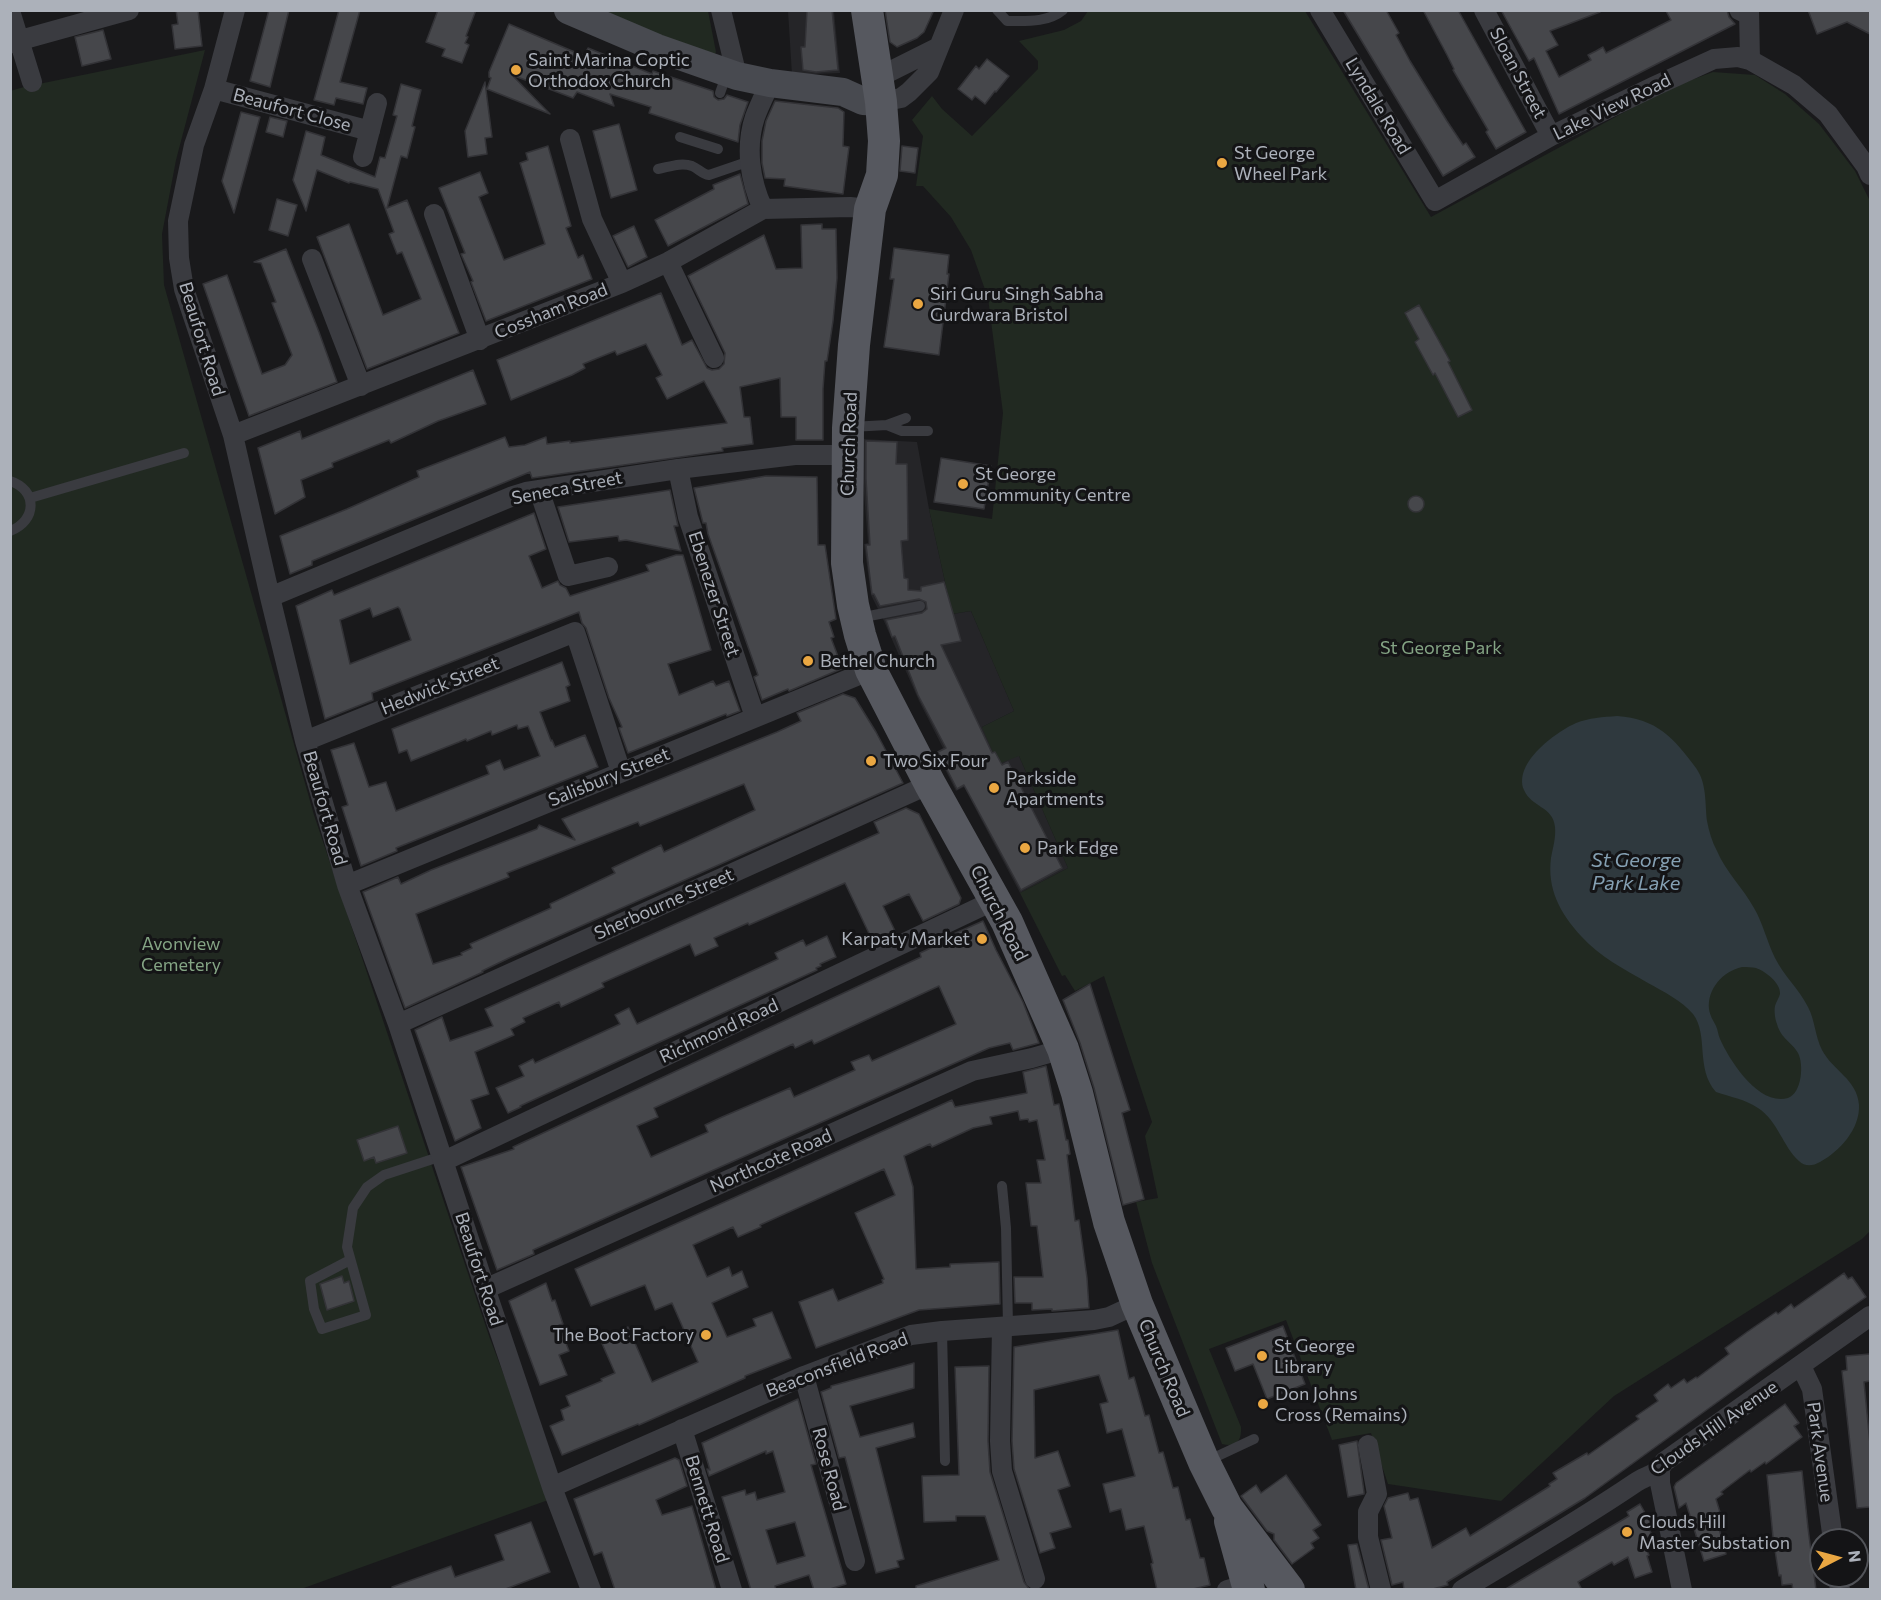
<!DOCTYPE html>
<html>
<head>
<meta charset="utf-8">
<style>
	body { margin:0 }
	#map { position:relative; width:1881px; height:1600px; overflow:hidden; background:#19191b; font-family:Commissioner,sans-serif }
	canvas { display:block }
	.frame { position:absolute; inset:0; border:12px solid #acb1ba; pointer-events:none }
	.north { position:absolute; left:1809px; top:1528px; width:60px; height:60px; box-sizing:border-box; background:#141416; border:2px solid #515358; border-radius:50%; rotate:84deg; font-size:16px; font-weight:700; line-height:24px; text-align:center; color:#acb1ba }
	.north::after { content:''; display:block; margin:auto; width:21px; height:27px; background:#eaa742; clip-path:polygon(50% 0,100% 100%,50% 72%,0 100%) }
</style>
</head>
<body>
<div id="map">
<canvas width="1881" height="1600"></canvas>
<div class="frame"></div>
<div class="north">N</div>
</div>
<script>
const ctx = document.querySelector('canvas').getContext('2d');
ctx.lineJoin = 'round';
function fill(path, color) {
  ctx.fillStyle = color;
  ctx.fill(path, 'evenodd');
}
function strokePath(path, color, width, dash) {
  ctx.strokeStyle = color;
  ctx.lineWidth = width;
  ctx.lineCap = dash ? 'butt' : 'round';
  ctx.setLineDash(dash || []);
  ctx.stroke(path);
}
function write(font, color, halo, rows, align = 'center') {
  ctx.font = font + ' Commissioner,sans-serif';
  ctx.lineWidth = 6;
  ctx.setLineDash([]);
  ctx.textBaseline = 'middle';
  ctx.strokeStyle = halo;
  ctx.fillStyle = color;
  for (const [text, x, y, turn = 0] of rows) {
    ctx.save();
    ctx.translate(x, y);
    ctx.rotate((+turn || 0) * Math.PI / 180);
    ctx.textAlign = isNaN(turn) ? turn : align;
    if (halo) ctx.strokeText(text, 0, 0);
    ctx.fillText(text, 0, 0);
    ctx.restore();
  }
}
fill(new Path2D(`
	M788 11H834L840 73 792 75Z
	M863 439 917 442 929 509 952 614 971 611 1014 711 982 727 1019 756 1068 868 1020 893 964 787 956 791 936 752 943 748 919 701 883 619 871 595 864 544 868 543 863 481Z`), '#252528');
fill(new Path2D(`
	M605 11H708L716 52 714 55 701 53Z
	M1088 11H1305L1431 217 1667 89 1713 72 1755 75 1785 94 1819 124 1855 171 1870 201V1231L1862 1239 1614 1396 1501 1501 1388 1484 1371 1433 1332 1440 1286 1320 1209 1349 1241 1427C1242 1441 1236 1448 1222 1444L1152 1263 1136 1202 1158 1198 1145 1136 1152 1122 1104 976 1075 991 1065 975 1062 976 1020 893 1068 868 1019 756 998 764 982 727 1014 711 971 611 952 614 929 509 992 519 1003 413 988 298 971 250 951 217 923 186H916L923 136 912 120 932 96 942 109 972 136 1038 69V61L1019 41 1064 30 1081 21Z
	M205 50 176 160 162 234 164 285 314 815 489 1336 551 1499 301 1589H11L10 91 24 87Z`), '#212921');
fill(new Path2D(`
	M1617 716C1657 719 1673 737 1696 768 1707 783 1705 804 1707 821 1709 831 1712 842 1717 851 1726 872 1743 888 1754 908 1763 923 1767 942 1775 958 1784 976 1799 989 1808 1007 1815 1020 1815 1036 1822 1050 1833 1071 1857 1079 1859 1105 1860 1129 1840 1151 1820 1162 1813 1166 1805 1167 1799 1161 1783 1147 1778 1121 1758 1108 1745 1099 1730 1097 1716 1092 1695 1068 1709 1035 1693 1014 1681 1000 1664 992 1648 983 1624 969 1600 957 1581 936 1560 913 1547 889 1551 858 1553 847 1556 838 1555 827 1553 806 1532 808 1524 790 1513 763 1556 732 1576 723 1589 718 1603 717 1617 716ZM1742 967C1747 967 1752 967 1756 968 1765 971 1781 983 1780 994 1779 998 1776 1002 1775 1006 1774 1011 1775 1019 1777 1024 1781 1039 1792 1042 1798 1053 1804 1064 1802 1093 1788 1098 1758 1106 1730 1061 1720 1039 1718 1035 1718 1030 1716 1026 1713 1020 1710 1016 1709 1009 1707 989 1723 971 1742 967Z`), '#2f393e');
const building = new Path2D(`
	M176 10H198L202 46 175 49 172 25 178 24Z
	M269 10H289L270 87 250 81Z
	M339 10H360L340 82 367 88 363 104 336 98 334 105 314 100Z
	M438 10H476L466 36 468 37 465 43 469 45 462 63 442 56 445 49 426 42Z
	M807 10H832L838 70 816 72 803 70 801 47H805Z
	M885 10H934L924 32 917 38 897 47 890 42Z
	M1343 10H1386L1399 33 1396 35 1410 61 1447 121 1463 145 1466 143 1475 157 1443 176Z
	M1423 10H1458L1526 132 1496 149 1486 132 1488 130 1453 70 1454 69 1447 55Z
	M1501 10H1599L1600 12 1550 31 1558 45 1546 51 1559 77 1591 60 1588 55 1596 51 1603 47 1606 53 1671 20 1666 11 1727 10 1729 17 1735 24 1559 114 1534 58 1529 61Z
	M1808 10H1870V34L1847 22 1817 34Z
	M509 24 584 56 588 48 652 74 653 71 713 91 714 97 718 100 724 99 727 95 748 102 740 125 738 142 649 113 651 107 610 94 614 106 577 92 573 98 512 75 550 114 487 89 491 78 489 77V72Z
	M103 30 111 59 82 66 75 37Z
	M987 59 1009 76 996 92 995 91 985 104 975 96 972 100 958 89 976 66 979 69Z
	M485 82 492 137 485 138 487 154 468 157 465 131Z
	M401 84 421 90 412 126 415 127 407 158 401 156 387 208 407 200 459 333 367 369 317 237 349 224 383 315 421 299 402 252 397 254 389 234 394 232 378 189 350 182 349 183 317 170 306 211 293 180 306 131 325 137 321 155 375 177 380 157 385 158 397 116 393 115Z
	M775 101 838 108 844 112 843 146 849 147 843 194 784 186 785 179 765 178 762 163V141L766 121Z
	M241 112 260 117 234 213 222 181Z
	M270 117 287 121 283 137 266 132Z
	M619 124 637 190 611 198 593 131Z
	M548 146 571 226 566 228 578 258 583 255 592 279 486 321 471 282 473 281 461 254 465 253 439 188 480 172 488 193 479 197 504 260 545 244 520 163 528 160 526 153Z
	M902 146 918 148 915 173 900 171Z
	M740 174 748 204 668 246 655 220 714 189 713 185Z
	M277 199 297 205 288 236 269 230Z
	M822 224V229H836L837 278 833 321 827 361H825L823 389V440H796V417H781L780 378 740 387 744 417H750L753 444 722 448 723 451 532 478 530 472 312 561V565L290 574 280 536 347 509 419 477 417 471 505 437 509 447 525 445 546 437 547 444 570 441V443L727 423 704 381 667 399 656 378 662 375 646 344 617 355 615 351 583 364 585 368 572 375 511 400 497 360 661 293 682 345 692 340 707 368 712 370 719 369 724 364 725 353 688 276 764 235 776 269 802 268 801 225Z
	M634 226 647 257 628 267 613 236Z
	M894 248 949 255 947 274H949L939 355 884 347 894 279H890Z
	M286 249 319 332 337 382 249 416 203 284 227 275 262 374 285 365 292 355 272 303 276 302 261 263 254 262Z
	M1419 305 1450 361 1448 362 1472 410 1458 417 1435 373 1433 375 1415 342 1419 339 1405 313Z
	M473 370 486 404 438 421 391 443 389 440 332 463 333 467 301 480 305 497 275 514 258 448 300 431 302 439Z
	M866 441 897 442 896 464H907L908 540 901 541 904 578 908 579V590L921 591V587L944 582 961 641 941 645 992 753 995 752 1002 765 1008 762 1062 868 1021 890 964 785 957 789 938 752 946 748 918 695 895 636 892 637 886 620 922 613 927 609 926 602 919 599 880 606 874 594H872L866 545H870L866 479Z
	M941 458 991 466 984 509 934 502Z
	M766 476 817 477 818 545H825L836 619 829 622 834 637 831 638 842 667 841 669 789 691 788 689 762 700 754 677 758 675 708 534 706 523H703L694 488Z
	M670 490 678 526H674L681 551 626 540 619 541 618 536 569 542 558 507Z
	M1408 504a8 8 0 1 1 16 0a8 8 0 1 1-16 0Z
	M534 513 546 549 529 556 542 588 558 581 560 585 566 588 570 596 649 571 646 565 676 555H683L711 650 668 664 679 695 713 681 716 686 729 681 740 711 727 716 726 714 628 753 619 728 622 727 609 698 586 628 582 623 579 612 372 693 373 700 325 719 296 606 332 590 334 595ZM398 607 400 609 411 640 350 664 340 620 370 608 373 617Z
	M562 662 570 685 566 687 570 701 540 712 551 741 552 740 555 747 585 735 598 767 396 848 397 851 361 866 342 807 348 805 331 750 354 743 369 787 386 782 396 811 489 774 486 766 500 760 504 770 540 756 528 726 518 729 517 725 492 735 491 731 467 741 466 739 459 742 411 761 407 750 399 753 392 729Z
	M843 694 855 698 876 732 903 783 509 958 482 971 483 972 405 1008 363 892 398 877 401 884 431 870 537 829 539 825 575 840 562 819 777 732 801 721 797 713ZM744 784 755 810 664 852 661 845 612 868 615 873 550 904 551 908 470 944 472 948 461 953 462 955 433 964 416 914 509 877 507 873 571 848 638 822 640 826Z
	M906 808 919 814 961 898 959 904 923 921 909 894 883 906 896 933 874 944 845 883 749 925 748 923 714 938 718 946 695 956 690 944 602 983 604 987 561 1007 559 1002 523 1018 525 1022 511 1029 514 1035 475 1052 489 1094 471 1100 481 1128 455 1141 415 1030 442 1017 450 1041 493 1026 485 1009 879 833 874 822Z
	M983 921 996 950 1023 1002 1039 1043 1013 1050 1010 1043 989 1048 533 1250 534 1254 497 1270 461 1167 514 1149 513 1147 908 963 921 957 920 953 935 946 933 943ZM939 986 956 1024 872 1061 869 1055 851 1062 855 1070 794 1097 790 1088 722 1117 705 1125 708 1132 651 1157 637 1126 658 1117 654 1108 793 1044 795 1048 812 1040 814 1044Z
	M827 936 836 957 820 964 821 966 816 968 817 970 520 1106 521 1107 508 1113 496 1088 524 1076 519 1066 533 1059 535 1063 620 1024 615 1015 629 1008 637 1024 778 959 775 953 803 940 806 946Z
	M1090 984 1130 1110 1122 1113 1144 1199 1123 1205 1094 1088 1080 1043 1063 1000Z
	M1046 1066 1054 1105 1059 1104 1066 1140H1068L1070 1154 1067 1155 1075 1221 1079 1220 1087 1278 1089 1308 1052 1311V1309L1032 1310V1303H1015L1014 1277H1043L1037 1226H1031L1026 1183H1041L1037 1160H1045L1037 1120 1029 1122 1028 1119 1020 1120 1018 1111 990 1117 992 1124 973 1128 932 1147 930 1144 904 1156 913 1187 916 1269 950 1267V1264L999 1262 1000 1304 919 1310 816 1348 799 1302 833 1289 838 1301 883 1283 882 1280 884 1279 855 1213 895 1195 884 1169 760 1225 761 1227 738 1237 733 1227 693 1245 707 1277 729 1267 732 1276 742 1271 748 1287 712 1303 727 1337 756 1326 753 1319 772 1312 791 1358 745 1376V1378L639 1425 638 1424 562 1455 550 1426 564 1420 561 1410 570 1406 566 1396 602 1381 601 1379 615 1373 600 1339 628 1327 652 1382 698 1362 672 1303 655 1310 645 1285 591 1306 575 1269 952 1100 955 1107 1027 1093 1023 1072Z
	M398 1126 407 1153 376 1163 374 1157 364 1161 357 1140Z
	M1844 1273 1848 1279 1852 1277 1866 1297 1759 1372 1585 1498 1447 1582 1448 1585 1429 1590H1404L1403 1582 1392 1585 1381 1540 1392 1538 1384 1506 1388 1498 1408 1493 1410 1500 1418 1498 1432 1548 1466 1528 1470 1536 1550 1486 1549 1484 1557 1479 1553 1473 1587 1453 1588 1455 1639 1419 1636 1416 1658 1401 1654 1395 1668 1384 1671 1388 1684 1379 1687 1383 1696 1377 1697 1378 1729 1354 1725 1348 1747 1332 1776 1312 1778 1314 1791 1304 1794 1308Z
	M342 1276 344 1283 349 1281 354 1301 327 1310 320 1284Z
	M546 1283 552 1301 555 1300 563 1324 559 1325 569 1351 559 1355 567 1375 540 1385 509 1301Z
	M1283 1326 1305 1384 1267 1399 1253 1364 1235 1371 1226 1348Z
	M1118 1330 1129 1379 1134 1377 1145 1416 1149 1415 1159 1453 1163 1452 1173 1488 1178 1487 1186 1520 1190 1519 1200 1558H1204L1210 1585 1189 1590H1157L1151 1564 1153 1563 1144 1526 1126 1530 1121 1509 1110 1512 1103 1484 1135 1476 1122 1429 1107 1433 1100 1404 1108 1402 1099 1375 1034 1390 1035 1458 1058 1451 1070 1486 1058 1490 1071 1527 1050 1533 1055 1548 1040 1553 1014 1469 1012 1441 1014 1347Z
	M1870 1354V1381L1864 1382 1870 1444V1507L1857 1508 1842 1371 1847 1370 1846 1356Z
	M914 1363V1388L850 1406 860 1437 913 1423 915 1437 876 1448 904 1559 897 1561 899 1567 876 1573 845 1457 839 1458 821 1392 831 1388V1386Z
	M989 1366 988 1441 990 1472 1024 1582 1030 1590H916V1586L999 1560 985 1516H956V1521L924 1522 922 1476 959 1475 955 1367Z
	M798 1399 816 1464 811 1465 846 1584 827 1590H814L809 1575 775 1586 776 1590H751L722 1497 745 1490 746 1495 755 1492 757 1500 785 1492 773 1451 766 1454V1451L709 1476 707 1469 710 1470 702 1443ZM795 1522 805 1556 777 1564 766 1530Z
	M1785 1404 1799 1423 1794 1426 1802 1437 1766 1464 1765 1462 1751 1472 1750 1470 1721 1492 1723 1494 1716 1499 1722 1519 1717 1521 1726 1554 1704 1561 1686 1503 1679 1508 1674 1487 1676 1483Z
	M1357 1441 1364 1492V1494L1348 1497 1339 1445Z
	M675 1458 679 1460 687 1486 656 1500 662 1515 692 1506 716 1590H615L602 1552 594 1555 574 1499Z
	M1802 1471 1808 1528 1816 1590H1793L1792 1584 1782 1585 1781 1575 1779 1576 1773 1537 1767 1475Z
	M1286 1475 1321 1525 1313 1530 1319 1538 1311 1543 1314 1548 1292 1564 1274 1540V1534L1267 1531 1241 1496 1256 1485 1261 1493Z
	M1640 1504 1652 1525 1648 1527 1652 1535 1642 1541 1649 1555 1647 1556 1652 1572 1635 1578 1628 1557 1614 1565 1612 1562 1578 1582 1582 1590H1504L1629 1516 1627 1512Z
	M531 1522 550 1572 503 1590H392V1587L451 1566 455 1577 504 1560 495 1535Z
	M1357 1544 1369 1590H1356L1348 1545Z`);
fill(building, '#46474b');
strokePath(building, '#333337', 1.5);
strokePath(new Path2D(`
	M997 10 1007 21C1026 21 1047 23 1063 10
	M1734 10 1736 14 1748 20
	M720 93 727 73
	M680 137 718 149
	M658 169C669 167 681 162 692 166 699 169 702 174 709 175L750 161
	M887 425 902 431H928
	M851 427 887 425 906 418
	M10 481C38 490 37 521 10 531
	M30 498 184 453
	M859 618 920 606
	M1002 1186 1006 1228 1008 1326
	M350 1260 310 1281 314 1309 322 1329 366 1315 347 1247 353 1208 367 1187 384 1175 442 1156
	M942 1331 945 1461
	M1207 1461 1254 1439`), '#3a3b40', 10);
strokePath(new Path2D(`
	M235 10 214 89 194 145 178 221 179 258 184 289 233 435 270 597 305 741 347 885 398 1024 482 1279 553 1490 591 1590
	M721 10 737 76
	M1320 10 1435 201 1551 136 1655 86 1714 59 1738 57 1750 60 1794 85 1828 114 1866 166 1870 175
	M1484 10 1551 136
	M1749 10 1750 60
	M10 11 32 82
	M10 43 129 10
	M877 78 939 47
	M214 89 370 131
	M881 102 901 98 909 92 929 72 954 10
	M570 139 592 219 622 283
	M363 157 377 103
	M763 209C750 181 745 147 755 117 759 106 765 94 770 83
	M434 214 480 340
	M312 259 361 386
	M668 262 714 358
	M233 435 622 283 668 262 763 209 850 207 870 209
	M678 469 688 517 755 717
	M539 490 568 576 608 567
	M270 597 513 496 526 492 678 469 795 455H847
	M305 741 575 632 621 772
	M347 885 871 670
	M398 1024 930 784
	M444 1161 995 900
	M485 1289 972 1071 1032 1058 1063 1049
	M1002 1327 1000 1441 1002 1471 1035 1579
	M1801 1366 1812 1389 1833 1540
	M804 1376 855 1561
	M682 1429 732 1590
	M1368 1445 1377 1494 1368 1512V1537L1381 1590
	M1660 1470V1483L1682 1590
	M552 1487 804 1376 911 1335 942 1331 1094 1320 1109 1317 1137 1304
	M1838 1576 1840 1590
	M1227 1590 1248 1584
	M1462 1590C1520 1555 1579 1521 1635 1483 1646 1475 1657 1476 1664 1462L1870 1316`), '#3a3b40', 20);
strokePath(new Path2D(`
	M568 10 657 48 737 76 770 83 843 92 863 101 881 102`), '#484a50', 28);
strokePath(new Path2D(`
	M867 10 881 102 884 141 882 175 870 209 854 345 848 428 847 563 853 605 860 635 871 670 930 784 1007 922 1063 1049 1077 1093 1109 1222 1137 1304 1204 1462 1227 1508 1289 1590
	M1230 1521 1249 1590`), '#56585f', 32);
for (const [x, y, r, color] of [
	[516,70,6,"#eaa742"],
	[1222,163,6,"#eaa742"],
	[918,304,6,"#eaa742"],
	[963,484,6,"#eaa742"],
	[808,661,6,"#eaa742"],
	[871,761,6,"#eaa742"],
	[994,788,6,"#eaa742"],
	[1025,848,6,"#eaa742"],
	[982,939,6,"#eaa742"],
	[706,1335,6,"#eaa742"],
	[1262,1356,6,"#eaa742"],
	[1263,1404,6,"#eaa742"],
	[1627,1532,6,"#eaa742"]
]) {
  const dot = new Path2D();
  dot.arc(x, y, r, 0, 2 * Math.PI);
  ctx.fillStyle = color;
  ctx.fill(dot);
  strokePath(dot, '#141416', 2);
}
write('18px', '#acb1ba', '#141416', [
	["Saint Marina Coptic",528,60],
	["Orthodox Church",528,81],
	["St George",1234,153],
	["Wheel Park",1234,174],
	["Siri Guru Singh Sabha",930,294],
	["Gurdwara Bristol",930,315],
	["St George",975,474],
	["Community Centre",975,495],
	["Bethel Church",820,661],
	["Two Six Four",883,761],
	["Parkside",1006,778],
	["Apartments",1006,799],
	["Park Edge",1037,848],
	["Karpaty Market",970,939,"right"],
	["The Boot Factory",694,1335,"right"],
	["St George",1274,1346],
	["Library",1274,1367],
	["Don Johns",1275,1394],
	["Cross (Remains)",1275,1415],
	["Clouds Hill",1639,1522],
	["Master Substation",1639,1543]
], 'left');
write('18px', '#acb1ba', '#141416', [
	["Sloan Street",1518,73,62],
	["Lyndale Road",1378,106,59],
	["Lake View Road",1612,107,-26],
	["Beaufort Close",292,110,15],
	["Cossham Road",551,311,-22],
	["Beaufort Road",202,339,73],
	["Church Road",849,444,-88],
	["Seneca Street",567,488,-11],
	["Ebenezer Street",714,594,72],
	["Hedwick Street",440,686,-22],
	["Salisbury Street",609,777,-22],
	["Beaufort Road",325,808,74],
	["Sherbourne Street",664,904,-24],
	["Church Road",999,913,63],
	["Richmond Road",719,1031,-25],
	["Northcote Road",771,1161,-24],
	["Beaufort Road",479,1269,72],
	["Beaconsfield Road",837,1365,-21],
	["Church Road",1164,1368,67],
	["Clouds Hill Avenue",1714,1428,-35],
	["Park Avenue",1820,1452,82],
	["Rose Road",829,1469,75],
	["Bennett Road",707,1509,73]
]);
write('18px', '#84a484', '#141416', [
	["St George Park",1441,648],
	["Avonview",181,944],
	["Cemetery",181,965]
]);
write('italic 20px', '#85a0b3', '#141416', [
	["St George",1636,860],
	["Park Lake",1636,883]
]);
</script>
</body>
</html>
